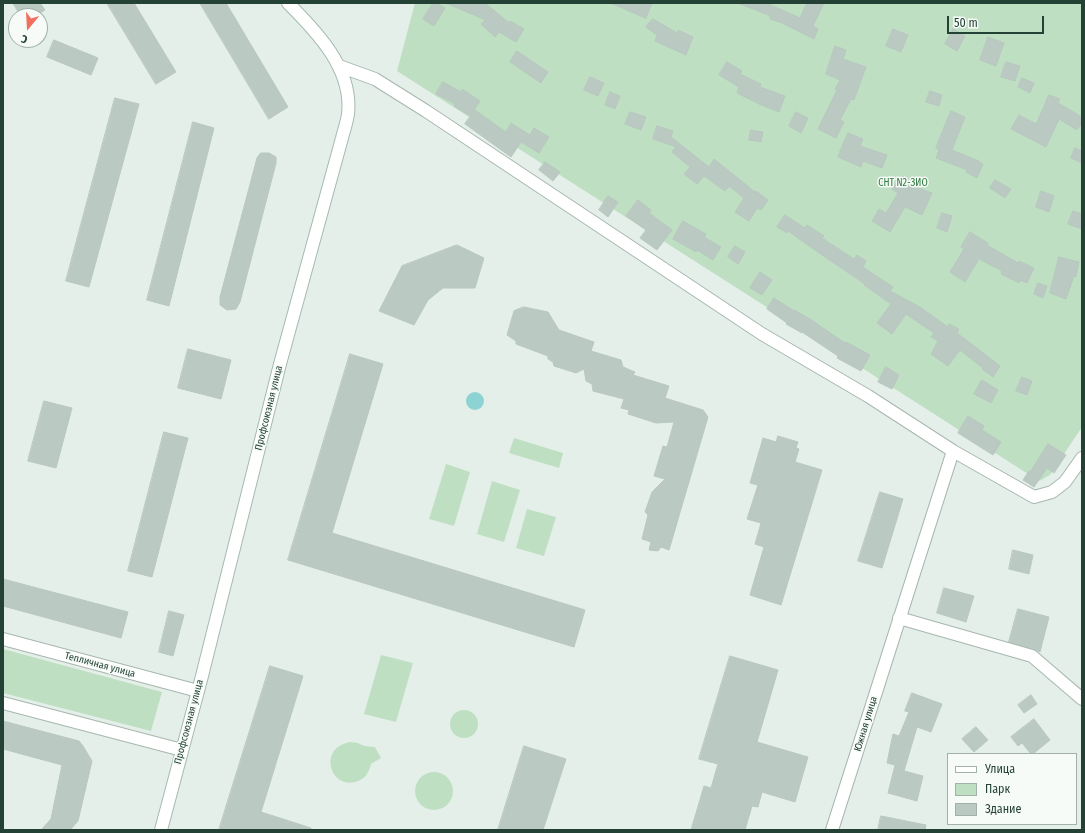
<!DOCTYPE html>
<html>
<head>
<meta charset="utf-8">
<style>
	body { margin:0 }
	#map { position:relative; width:1085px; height:833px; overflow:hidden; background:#e5efe9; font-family:"Fira Sans Condensed",sans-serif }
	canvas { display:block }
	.frame { position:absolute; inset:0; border:4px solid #244135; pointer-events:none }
	.legend { position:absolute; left:947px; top:753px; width:130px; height:72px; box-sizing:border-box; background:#f6fbf8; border:1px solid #a2b1aa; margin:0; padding:5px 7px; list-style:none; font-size:12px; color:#244135 }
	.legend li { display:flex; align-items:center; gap:8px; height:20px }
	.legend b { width:20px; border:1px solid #a2b1aa }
	.north { position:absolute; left:8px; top:8px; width:40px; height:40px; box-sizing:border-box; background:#f6fbf8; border:1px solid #a2b1aa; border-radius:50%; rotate:198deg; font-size:11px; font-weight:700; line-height:16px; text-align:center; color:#244135 }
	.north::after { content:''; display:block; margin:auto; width:14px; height:18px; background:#f36e5f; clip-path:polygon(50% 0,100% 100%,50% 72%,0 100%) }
	.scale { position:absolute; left:947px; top:16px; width:97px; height:18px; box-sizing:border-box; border:2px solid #244135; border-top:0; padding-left:5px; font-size:12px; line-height:14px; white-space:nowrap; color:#244135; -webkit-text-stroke:3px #f6fbf8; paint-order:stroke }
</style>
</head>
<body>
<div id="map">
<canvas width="1085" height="833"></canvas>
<div class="frame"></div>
<ul class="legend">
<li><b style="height:5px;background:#fff"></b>Улица</li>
<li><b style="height:11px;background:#bfdfc3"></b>Парк</li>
<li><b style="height:11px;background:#bac9c2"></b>Здание</li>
</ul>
<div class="north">С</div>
<div class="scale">50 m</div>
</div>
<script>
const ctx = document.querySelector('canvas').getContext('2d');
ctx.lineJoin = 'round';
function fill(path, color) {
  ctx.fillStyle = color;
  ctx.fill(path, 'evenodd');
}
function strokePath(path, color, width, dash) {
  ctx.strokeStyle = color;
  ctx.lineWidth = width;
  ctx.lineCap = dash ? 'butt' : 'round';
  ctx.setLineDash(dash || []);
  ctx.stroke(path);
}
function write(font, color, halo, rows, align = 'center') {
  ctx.font = font + ' "Fira Sans Condensed",sans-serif';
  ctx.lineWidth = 3;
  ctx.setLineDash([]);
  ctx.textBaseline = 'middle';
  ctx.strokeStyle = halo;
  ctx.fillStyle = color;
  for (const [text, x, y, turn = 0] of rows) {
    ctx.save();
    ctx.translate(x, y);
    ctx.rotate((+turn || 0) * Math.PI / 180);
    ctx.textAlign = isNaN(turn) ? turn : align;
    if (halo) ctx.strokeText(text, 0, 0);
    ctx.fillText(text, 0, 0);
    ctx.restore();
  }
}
fill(new Path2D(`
	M415 3H1082V427L1050 475 1039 481 397 71Z
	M514 438 563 453 559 468 509 453Z
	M446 464 470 472 454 526 429 519Z
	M492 481 520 490 504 542 477 534Z
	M527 509 556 517 544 556 516 548Z
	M3 649 162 692 151 731 3 693Z
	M381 655 413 663 396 722 364 714Z
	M450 724a14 14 0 1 1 28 0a14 14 0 1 1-28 0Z
	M351 742 358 743 364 746 375 747 381 758 371 764C369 772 366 778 358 781 331 792 316 747 351 742Z
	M415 791a19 19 0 1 1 38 0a19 19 0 1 1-38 0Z`), '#bfdfc3');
fill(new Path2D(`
	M466 401a9 9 0 1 1 18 0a9 9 0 1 1-18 0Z`), '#8ed3d3');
const building = new Path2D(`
	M13 3H40L45 10 35 16H21Z
	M107 3H134L176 72 156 84Z
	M200 3H226L288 107 269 119Z
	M433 3H437L445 8 434 26 423 19Z
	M446 3H485L509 23 510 21 524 29 516 42 499 32 495 37 481 24 485 20Z
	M611 3H652L646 18Z
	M738 3H766L800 18 807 3H824L813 26 818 29 814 39 782 23 770 19V16Z
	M653 19 677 33 678 30 693 37 686 55 655 41 657 35 646 27Z
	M893 29 908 35 901 52 886 46Z
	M953 29 965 36 957 51 945 44Z
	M988 37 1004 43 996 66 980 60Z
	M54 40 98 58 91 75 47 57Z
	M835 46 846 50 843 59 866 67 854 100 851 99 840 120 844 122 836 138 818 129 837 90 835 89 840 80 826 74Z
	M517 51 548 72 541 83 510 62Z
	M727 62 742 71 740 74 761 84 760 87 785 96 779 112 761 105 737 93 739 87 719 75Z
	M1006 62 1020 66 1015 81 1001 77Z
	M590 77 604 83 598 96 584 90Z
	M1022 78 1034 83 1030 93 1018 87Z
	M443 82 461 92 462 89 480 101 470 116 454 106 455 104 436 94Z
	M930 91 942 95 939 106 926 102Z
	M610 92 620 96 615 109 605 105Z
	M1049 95 1060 99 1058 103 1082 117V122L1077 130 1059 119 1046 147 1011 129 1019 115 1036 124Z
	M115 98 139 104 89 287 66 281Z
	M475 110 506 132 511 123 530 135 534 128 549 137 539 153 521 142 511 157 465 124Z
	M951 111 965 117 952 150 979 161V162L983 164 977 178 966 172 967 170 936 158 939 150 936 148Z
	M630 112 646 117 641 130 625 124Z
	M796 112 808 118 801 133 789 126Z
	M193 122 214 128 169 306 147 300Z
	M657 126 673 131 671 137 709 167 714 159 755 192 756 191 768 200 761 210 757 208 749 221 735 212 744 198 729 186 725 191 704 176 697 184 684 174 690 167 672 152 676 147 653 139Z
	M751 130 763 132 761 142 749 140Z
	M848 133 863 139 860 146 887 155 882 168 863 161 861 167 838 157Z
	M1075 148 1082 151V163L1071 158Z
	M261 153H269L276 157V163L240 302 236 309 227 310 220 305V297L257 158Z
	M545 162 560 172 553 181 539 170Z
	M902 176 919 188 932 193 922 215 905 207 890 232 872 221 879 209 886 213 898 193 892 189Z
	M995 180 1011 189 1005 198 990 188Z
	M1041 191 1054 196 1049 212 1036 207Z
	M608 196 618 202 608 217 599 210Z
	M638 200 651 210 649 213 672 230 657 250 640 238 646 230 626 216Z
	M1073 211 1082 214V229L1068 224Z
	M942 213 952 216 947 232 937 228Z
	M785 215 805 228 807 225 824 236 822 238 854 259 857 255 866 261 863 267 893 287 890 291 920 307 948 327 949 324 959 329 957 333 1000 366 993 377 982 369 983 368 960 350 948 366 931 354 938 341 931 337 934 333 906 314 892 334 877 323 891 304 864 285 865 284 822 255 788 231 787 233 777 227Z
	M683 221 706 234 704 237 721 247 713 260 697 250 696 252 673 239Z
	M970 232 988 243 987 245 1018 263 1019 261 1034 268 1027 283 1020 280 1019 283 1001 274 1002 271 979 259 965 282 950 272 964 249 961 247Z
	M457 245 484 258 475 288H443L428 300 414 325 379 311 402 266Z
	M735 246 745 252 738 264 728 257Z
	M1059 257 1079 262 1076 277 1074 276 1066 299 1050 293Z
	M760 272 772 280 762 295 750 288Z
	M1038 283 1047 286 1043 298 1034 294Z
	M774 298 794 311V310L810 319 845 343 846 342 870 355 861 371 837 358 838 356 802 332V333L786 324 787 323 767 309Z
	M524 307 548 312 559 330 594 342 591 351 621 360 623 367 635 372 633 375 669 386 665 398 703 410 708 417 669 550 661 547 658 551 649 550 651 542 642 539 648 515 645 512 652 492 665 479 654 476 663 446 667 447 674 422 656 423 628 414 629 410 621 408 624 399 593 391 592 384 586 381 584 369 576 373 554 366 553 362 548 359V356L516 344V341L507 335 514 311Z
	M188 349 231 360 221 399 178 388Z
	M350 354 383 364 332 533 585 610 574 647 288 560Z
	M886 367 899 375 892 389 878 382Z
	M1022 377 1032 381 1027 395 1016 391Z
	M982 380 998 390 991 403 974 394Z
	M44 401 72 408 56 468 28 461Z
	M968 416 984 426 982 430 1001 442 993 455 958 433Z
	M164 432 188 438 152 577 128 571Z
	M778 436 798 442 796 448 799 449 795 462 822 470 781 605 750 595 764 547 755 544 761 523 747 519 758 485 750 483 763 438 776 442Z
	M1048 444 1066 455 1054 473 1047 468 1034 487 1023 480 1029 471 1030 472Z
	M880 492 903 499 882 568 858 561Z
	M1013 550 1033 555 1029 574 1009 569Z
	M3 579 128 612 121 638 3 606Z
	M944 588 974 596 966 622 937 613Z
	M1018 609 1049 617 1040 652 1034 649 1009 642Z
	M169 611 184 615 173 656 159 652Z
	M730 656 778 670 757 742 808 757 795 802 762 792 758 807 752 806 745 830H691L704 786 711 788 718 764 699 759Z
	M270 666 303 676 261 812 311 828V830H219Z
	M912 693 942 704 931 732 917 727 904 771 923 776 917 801 888 793 895 765 887 763 890 748 893 734 899 736 909 712 905 711Z
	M1031 695 1037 704 1024 713 1018 705Z
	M1034 719 1050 740 1033 754H1031L1022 743 1018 746 1011 737Z
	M3 721 79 741 83 746 92 761 78 821 70 830H41L51 819 62 765 3 749Z
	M976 727 988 740 974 752 962 739Z
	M524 746 566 759 543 830H498Z
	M881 816 926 825 925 830H878Z`);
fill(building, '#bac9c2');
strokePath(building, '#b8c8bf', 1);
const street = new Path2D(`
	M339 66 375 79 426 111 762 334 868 396 953 451 1034 497 1052 492 1065 482 1082 458
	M899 618 1032 656 1082 699
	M3 639 198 691
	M3 703 182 750
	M832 830 953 451`);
const secondary = new Path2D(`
	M161 830 202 676 280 364 342 138C344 130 347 122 348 114 353 69 317 32 288 3`);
strokePath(street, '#a7b7af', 14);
strokePath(secondary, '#a4baaf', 14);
strokePath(street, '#fff', 12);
strokePath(secondary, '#fff', 12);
write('10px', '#2d793f', '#f6fbf8', [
	["СНТ N2-ЗИО",903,183]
]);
write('10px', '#244135', '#f6fbf8', [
	["Профсоюзная улица",269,408,-76],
	["Тепличная улица",100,665,15],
	["Профсоюзная улица",189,722,-75],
	["Южная улица",866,724,-73]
]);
</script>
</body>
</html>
